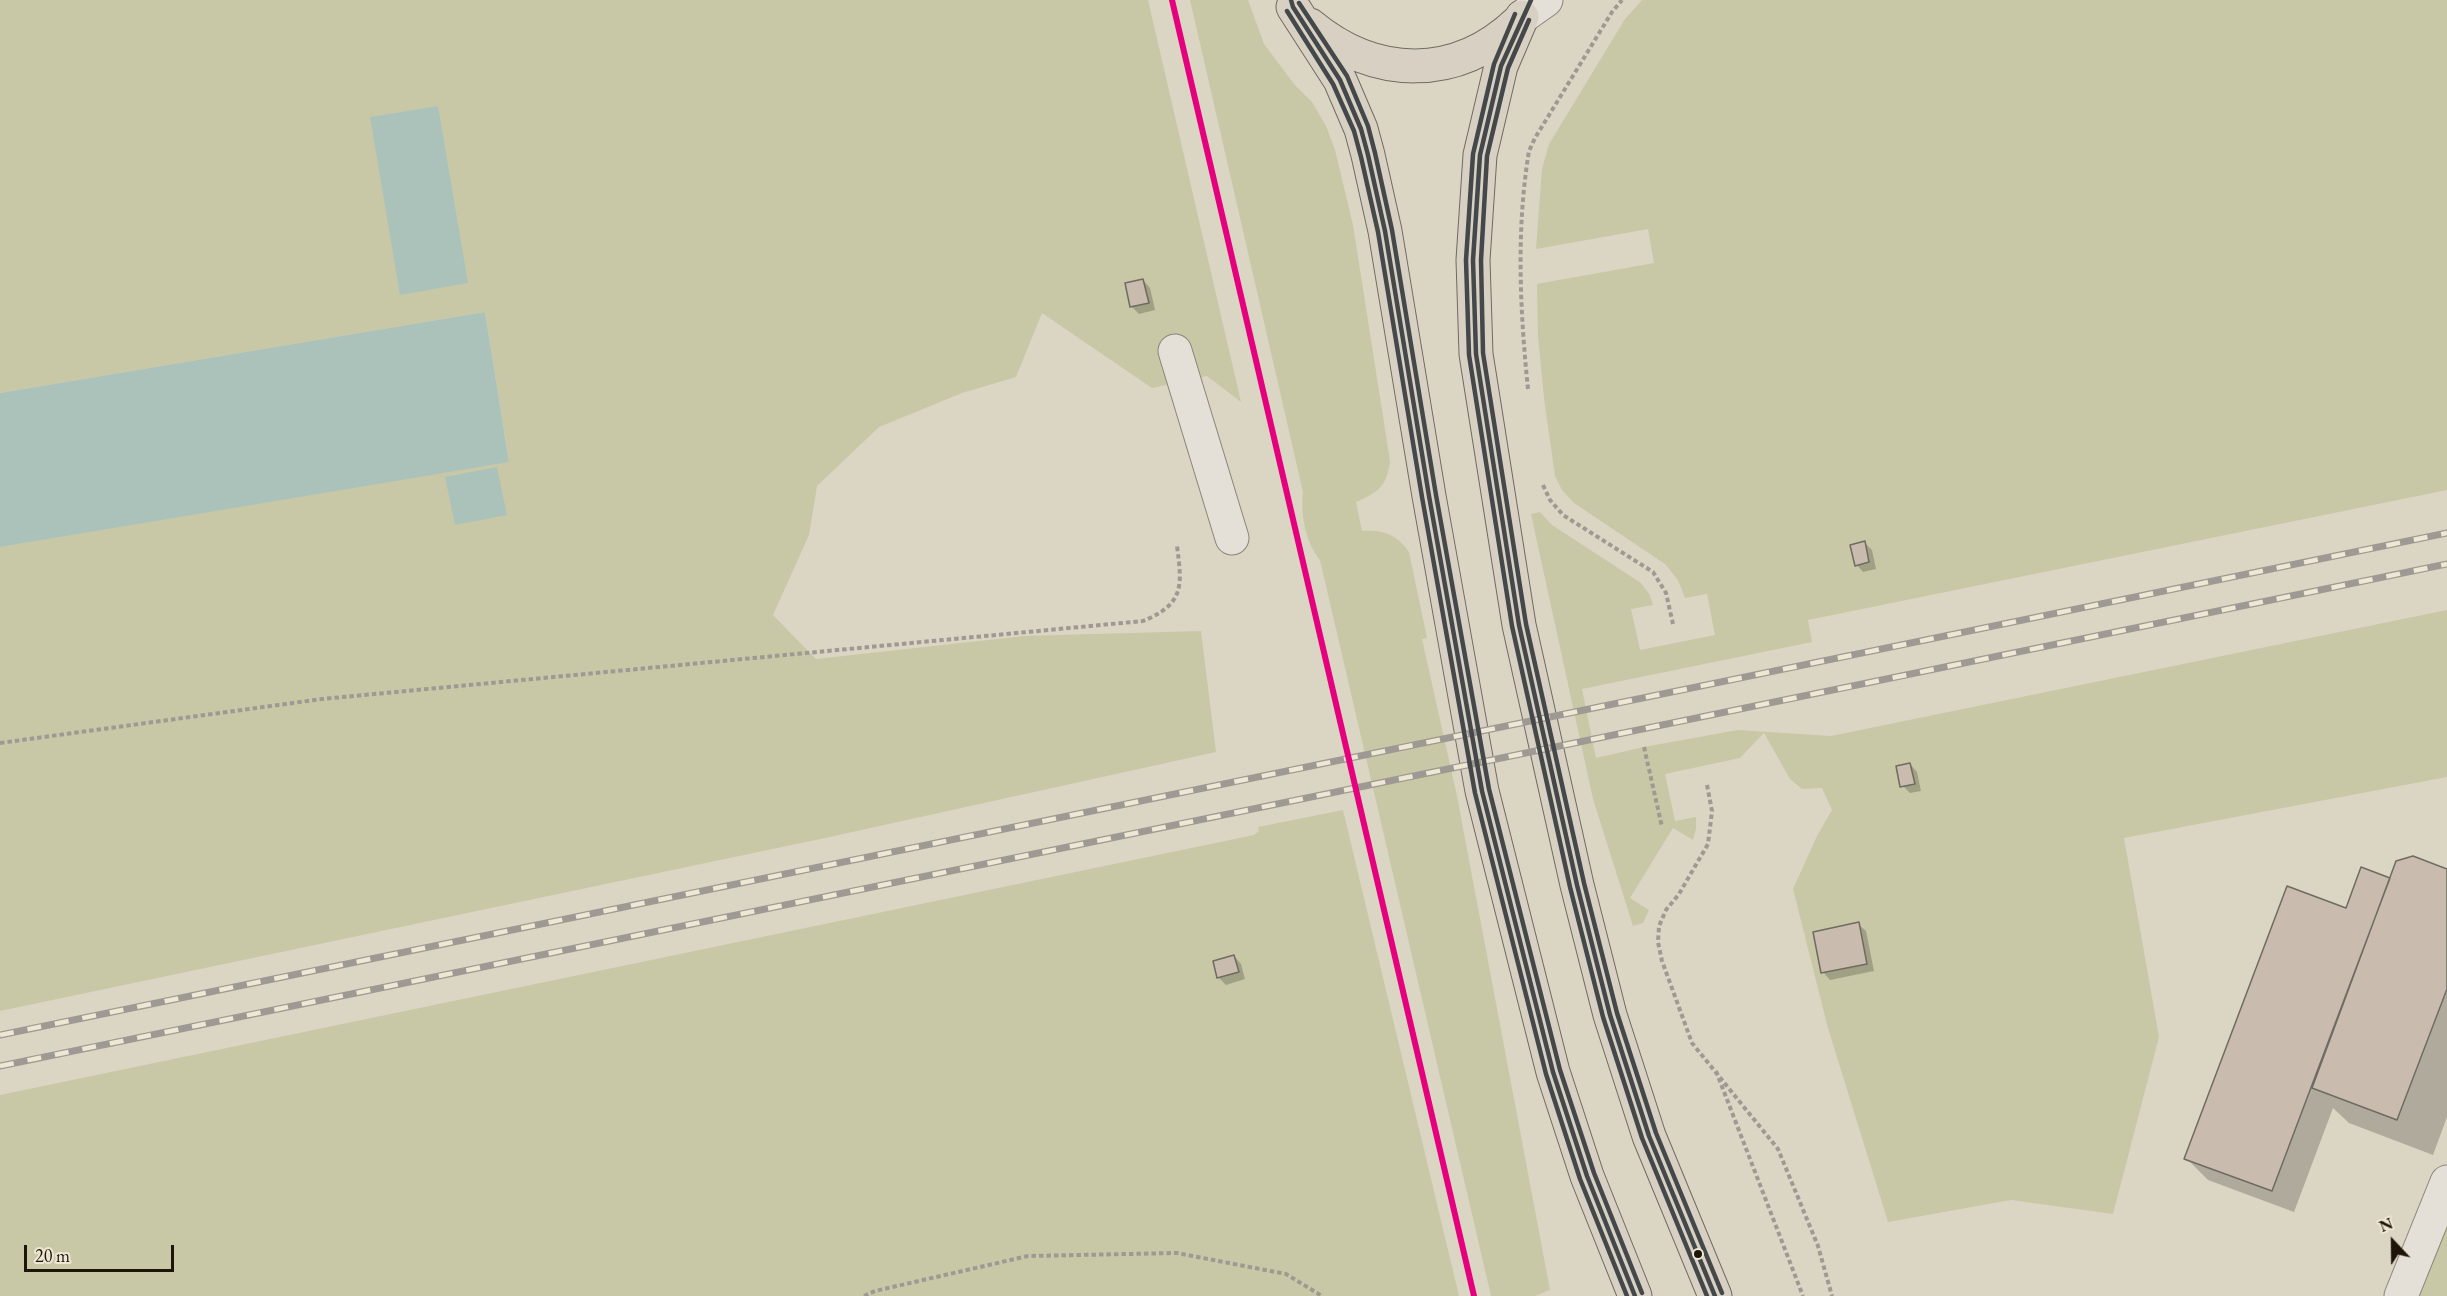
<!DOCTYPE html>
<html>
<head>
<meta charset="utf-8">
<style>
	body { margin:0 }
	#map { position:relative; width:2447px; height:1296px; overflow:hidden; background:#dbd5c4; font-family:"EB Garamond",serif }
	canvas { display:block }
	.north { position:absolute; left:2363px; top:1212px; width:60px; height:60px; -webkit-text-stroke:4px #ede7d3; paint-order:stroke; rotate:338deg; font-size:16px; font-weight:700; line-height:24px; text-align:center; color:#1d150a }
	.north::after { content:''; display:block; margin:auto; width:21px; height:27px; background:#1d150a; clip-path:polygon(50% 0,100% 100%,50% 72%,0 100%) }
	.scale { position:absolute; left:24px; top:1245px; width:150px; height:27px; box-sizing:border-box; border:3px solid #1d150a; border-top:0; padding-left:8px; font-size:18px; line-height:21px; white-space:nowrap; color:#1d150a; -webkit-text-stroke:4px #ede7d3; paint-order:stroke }
</style>
</head>
<body>
<div id="map">
<canvas width="2447" height="1296"></canvas>
<div class="north">N</div>
<div class="scale">20 m</div>
</div>
<script>
const ctx = document.querySelector('canvas').getContext('2d');
ctx.lineJoin = 'round';
function fill(path, color) {
  ctx.fillStyle = color;
  ctx.fill(path, 'evenodd');
}
function strokePath(path, color, width, dash) {
  ctx.strokeStyle = color;
  ctx.lineWidth = width;
  ctx.lineCap = dash ? 'butt' : 'round';
  ctx.setLineDash(dash || []);
  ctx.stroke(path);
}
fill(new Path2D(`
	M0 0H1148L1241 402 1207 376 1152 388 1042 313 1016 377 962 393 879 427 817 486 809 535 773 615 816 659 1024 636 1201 631 1216 752 825 838 0 1011V547L509 461 485 312 0 393Z
	M1190 0H1248L1264 44 1294 84 1312 102 1326 126 1335 150 1353 225 1390 461C1387 486 1379 492 1356 502L1362 531C1384 530 1396 534 1409 552L1427 638 1422 639 1457 796 1550 1290 1535 1296H1491L1320 560C1306 543 1300 514 1303 492Z
	M1642 0H2447V490L1808 620 1812 642 1582 689 1596 758 1644 747 1738 730 1831 736 2447 610V777L2124 838 2159 1037 2113 1214 2011 1200 1888 1222 1828 1028 1793 889 1817 836 1832 810 1822 788 1802 789 1790 779 1764 733 1740 758 1665 774 1675 821 1696 817V829L1693 840 1673 828 1630 898 1649 910 1643 923 1633 926 1593 799 1531 514 1540 512 1552 525 1641 583 1650 595 1653 605 1631 609 1640 650 1715 635 1707 594 1685 598 1678 580 1665 564 1574 503 1562 490 1555 476 1544 398 1538 336 1537 284 1654 263 1648 229 1536 249 1542 169 1549 144 1625 19Z
	M1343 810 1459 1296H0V1095L1254 835 1259 831 1258 827Z
	M2447 1213V1296H2411Z`), '#c8c8a6');
fill(new Path2D(`
	M438 106 468 283 400 295 370 117Z
	M485 312 509 462 0 547V393Z
	M497 467 507 515 455 525 445 477Z`), '#abc2ba');
fill(new Path2D(`
	M1143 280 1150 288 1155 310 1139 314 1132 307Z
	M1865 543 1872 550 1876 569 1863 572 1856 564Z
	M1910 764 1917 772 1921 791 1910 793 1903 786Z
	M2447 871V1117L2433 1155 2349 1123 2333 1108 2294 1212 2208 1180 2186 1158 2346 910 2389 879Z
	M1858 924 1866 931 1874 971 1830 980 1823 972Z
	M1234 956 1241 964 1245 979 1226 985 1218 977Z`), '#0003');
const building = new Path2D(`
	M1143 279 1149 303 1130 307 1125 283Z
	M1865 541 1869 562 1855 566 1850 545Z
	M1910 763 1915 784 1900 787 1896 766Z
	M2413 856 2447 869V989L2397 1120 2312 1088 2396 861Z
	M2361 867 2390 878 2272 1191 2184 1159 2287 886 2346 908Z
	M1859 922 1867 964 1821 973 1813 932Z
	M1234 955 1239 972 1217 978 1213 961Z`);
fill(building, '#c9bcae');
strokePath(building, '#6f6b61', 1.5);
const minor = new Path2D(`
	M1522 17 1546 0
	M1175 351 1232 538
	M2401 1296 2447 1182`);
const major = new Path2D(`
	M1293 7 1340 80 1361 129 1368 155 1385 231 1429 496 1482 791 1553 1072 1587 1176 1635 1296
	M1522 17 1501 66 1480 155 1473 260 1476 354 1519 625 1577 885 1610 1015 1649 1136 1715 1296
	M1310 25C1375 79 1456 81 1518 22`);
strokePath(minor, '#8a857a', 35);
strokePath(major, '#6f6b61', 35);
strokePath(new Path2D(`
	M1528 389C1520 311 1516 229 1529 151L1535 138 1612 12 1622 0
	M1543 485 1550 500 1563 515 1653 572 1666 593 1673 624
	M0 743 322 699 1143 621C1185 604 1182 585 1177 546
	M1644 747 1662 827
	M1707 785 1712 811 1708 844 1679 894 1666 910 1659 926 1658 942 1662 961 1692 1043 1778 1149 1818 1246 1832 1296
	M1716 1071 1803 1296
	M864 1296 875 1291 1028 1256 1177 1253 1286 1274 1322 1296`), '#9e9a93', 4, [4.5, 3]);
strokePath(minor, '#e4e0d8', 33);
strokePath(major, '#d8d1c3', 33);
const rail = new Path2D(`
	M0 1035 2447 533
	M0 1066 2447 564`);
strokePath(rail, '#9e9a93', 7);
strokePath(rail, '#ede7d3', 4.5, [14]);
strokePath(new Path2D(`
	M1291 0 1293 7 1340 80 1361 129 1368 155 1385 231 1429 496 1482 791 1553 1072 1587 1176 1635 1296
	M1531 0 1501 66 1480 155 1473 260 1476 354 1519 625 1577 885 1610 1015 1649 1136 1715 1296`), '#45484a', 4.5);
strokePath(new Path2D(`
	M1287 11 1333 84 1354 131 1361 157 1378 232 1422 497 1475 793 1546 1074 1580 1179 1627 1296
	M1515 14 1494 64 1473 154 1466 260 1469 355 1512 626 1570 887 1603 1017 1642 1138 1707 1296`), '#45484a', 4.5);
strokePath(new Path2D(`
	M1299 3 1347 76 1368 126 1375 153 1392 230 1436 495 1489 789 1560 1070 1594 1173 1642 1293
	M1529 20 1508 68 1487 156 1481 260 1483 353 1526 624 1584 883 1617 1013 1656 1133 1722 1293`), '#45484a', 4.5);
strokePath(new Path2D(`
	M1172 0 1474 1296`), '#e5007d', 6);
for (const [x, y, r, color] of [
	[1698,1254,5,"#1d150a"]
]) {
  const dot = new Path2D();
  dot.arc(x, y, r, 0, 2 * Math.PI);
  ctx.fillStyle = color;
  ctx.fill(dot);
  strokePath(dot, '#ede7d3', 2);
}
</script>
</body>
</html>
